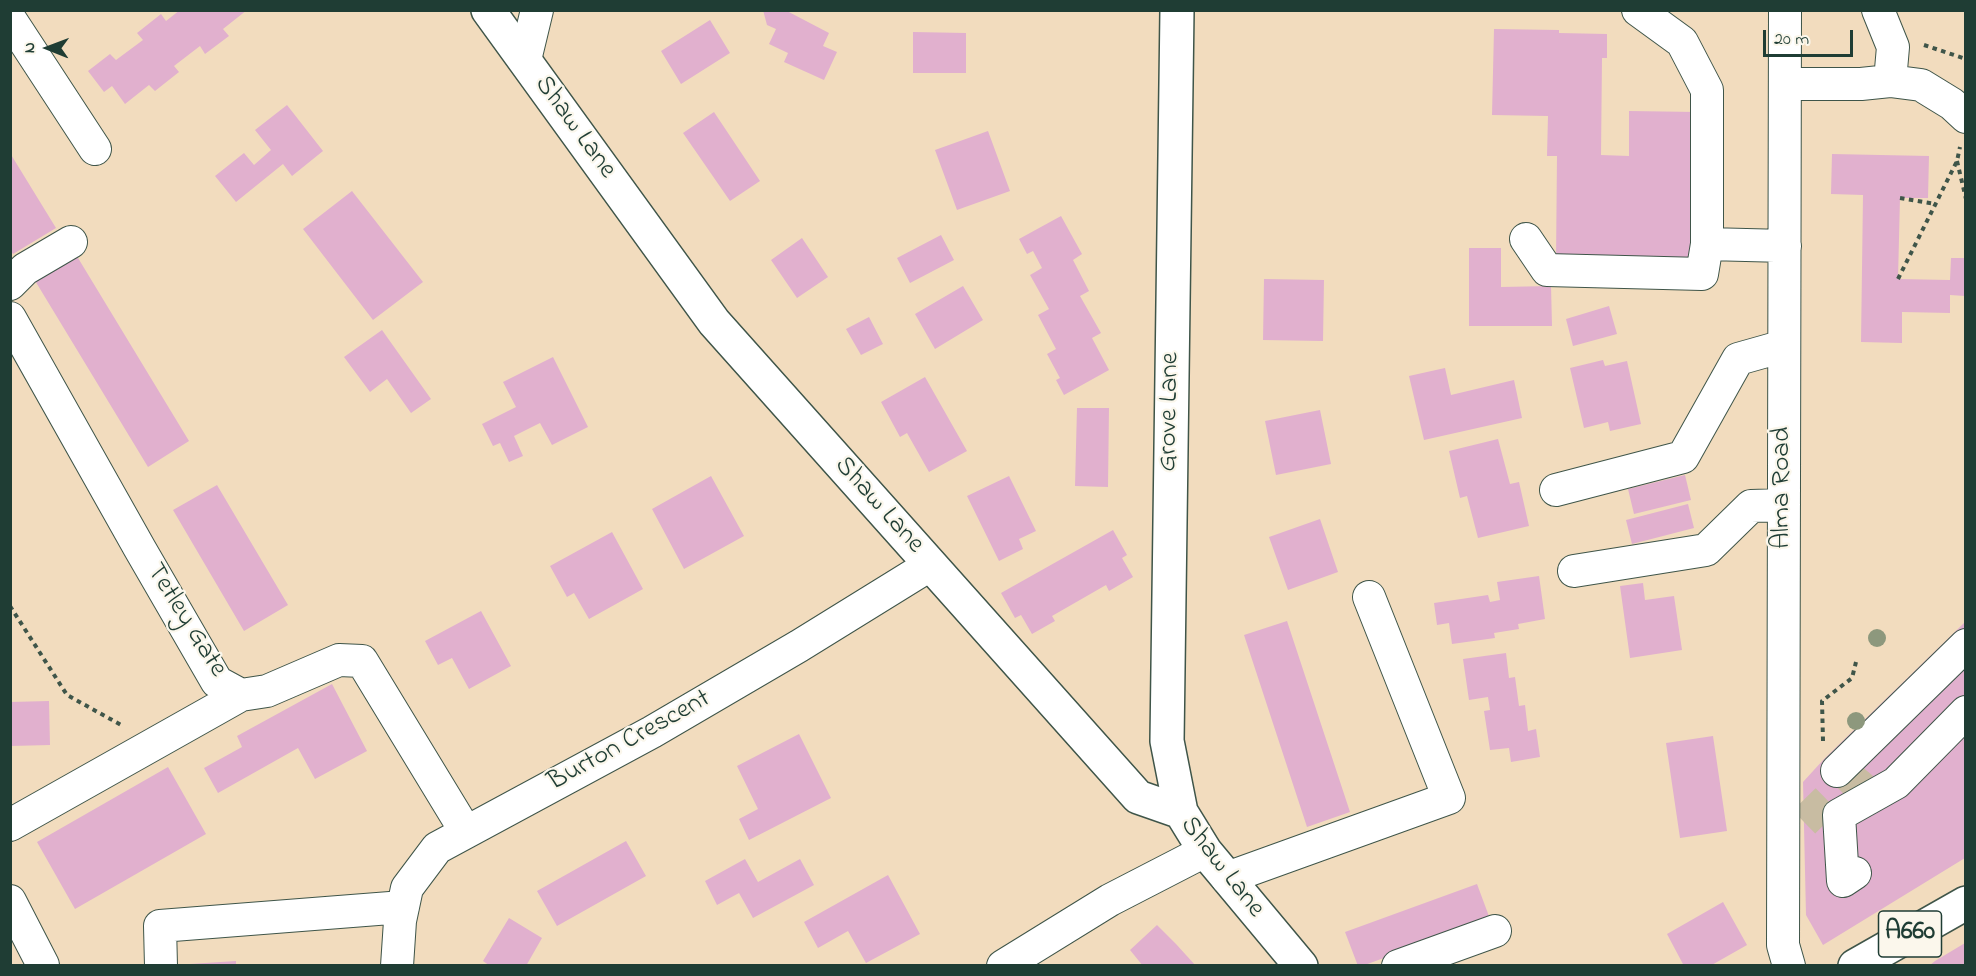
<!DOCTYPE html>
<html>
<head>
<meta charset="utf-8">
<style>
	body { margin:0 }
	#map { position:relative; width:1976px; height:976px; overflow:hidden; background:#f2dcbe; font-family:"Indie Flower",sans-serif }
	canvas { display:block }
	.frame { position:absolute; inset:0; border:12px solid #1f3d34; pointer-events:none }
	.north { position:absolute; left:18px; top:18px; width:60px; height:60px; -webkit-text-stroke:4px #fbf7ec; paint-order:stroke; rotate:271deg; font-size:16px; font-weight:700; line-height:24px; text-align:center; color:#1f3d34 }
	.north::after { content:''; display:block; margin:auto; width:21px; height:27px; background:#1f3d34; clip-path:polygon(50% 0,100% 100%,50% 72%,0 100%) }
	.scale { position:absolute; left:1763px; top:30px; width:90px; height:27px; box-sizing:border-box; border:3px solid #1f3d34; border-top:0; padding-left:8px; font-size:18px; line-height:21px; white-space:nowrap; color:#1f3d34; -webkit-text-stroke:4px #fbf7ec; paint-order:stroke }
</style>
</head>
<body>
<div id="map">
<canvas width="1976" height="976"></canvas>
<div class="frame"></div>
<div class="north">N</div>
<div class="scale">20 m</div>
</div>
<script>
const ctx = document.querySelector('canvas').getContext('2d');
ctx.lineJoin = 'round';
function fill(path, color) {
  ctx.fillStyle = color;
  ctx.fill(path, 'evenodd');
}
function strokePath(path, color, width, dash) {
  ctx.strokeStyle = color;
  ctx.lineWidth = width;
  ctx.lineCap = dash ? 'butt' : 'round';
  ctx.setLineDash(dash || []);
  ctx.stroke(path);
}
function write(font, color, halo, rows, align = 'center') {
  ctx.font = font + ' "Indie Flower",sans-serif';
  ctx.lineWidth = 4.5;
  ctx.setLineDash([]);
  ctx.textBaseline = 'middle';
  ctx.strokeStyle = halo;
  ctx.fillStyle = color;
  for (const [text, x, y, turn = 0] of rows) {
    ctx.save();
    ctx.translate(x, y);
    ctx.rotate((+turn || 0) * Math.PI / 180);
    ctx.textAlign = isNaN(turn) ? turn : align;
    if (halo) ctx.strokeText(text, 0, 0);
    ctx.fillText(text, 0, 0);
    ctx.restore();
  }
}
fill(new Path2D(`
	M180 10H247L223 29 229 36 205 54 200 46 174 66 179 72 155 91 149 85 125 104 112 86 104 92 88 71 110 54 116 60 143 40 137 33 161 14 166 21Z
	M763 10H785L829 33 823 46 837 52 824 80 784 62 788 53 769 44 776 29 767 25Z
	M710 20 730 53 681 84 661 51Z
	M1494 29 1559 30V33L1607 34V58H1602L1601 155 1629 156V111L1697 112 1695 262 1556 260 1557 156H1547L1548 116 1492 115Z
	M913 32 966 33V73H913Z
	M287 105 323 151 292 176 283 164 236 202 215 176 244 153 254 165 271 150 255 130Z
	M714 112 760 181 730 201 683 133Z
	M988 131 1010 191 957 210 935 150Z
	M10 153 56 228 13 254 10 250Z
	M1832 154 1929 156 1928 198H1900L1898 279 1950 280 1951 258H1965V296L1950 295V313L1902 312V343L1861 342 1863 195 1831 194Z
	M352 191 423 282 373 320 303 229Z
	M1061 216 1082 254 1073 260 1089 291 1080 296 1101 333 1092 338 1109 370 1064 395 1056 380 1060 378 1047 354 1056 349 1038 315 1049 309 1030 275 1042 268 1033 251 1027 254 1019 239Z
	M941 235 954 260 910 283 897 258Z
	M802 238 828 277 797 298 771 260Z
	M1469 248H1501V287L1551 286 1552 326H1469Z
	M75 253 189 441 148 467 34 279Z
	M1264 279 1324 280 1323 341 1263 340Z
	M963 286 983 320 935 349 915 314Z
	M1609 306 1617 334 1573 346 1566 319Z
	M869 317 883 344 861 355 846 329Z
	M382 330 431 399 411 413 387 379 370 392 344 357Z
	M553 357 588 427 552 445 540 423 514 436 523 456 509 462 500 443 493 446 482 424 516 407 503 382Z
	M1603 360 1605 366 1627 361 1641 424 1610 431 1608 422 1584 428 1570 368Z
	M1445 368 1451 395 1514 380 1522 418 1424 440 1409 376Z
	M925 377 967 451 929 472 907 433 900 437 881 402Z
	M1077 408H1109L1108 487 1075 486Z
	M1320 410 1331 464 1276 475 1265 421Z
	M1498 439 1510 484 1519 482 1529 526 1478 538 1467 496 1460 498 1449 451Z
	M1685 475 1691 500 1634 514 1628 489Z
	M711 476 744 536 684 569 652 509Z
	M1009 476 1036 531 1019 539 1023 549 999 561 967 496Z
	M217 485 288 605 244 631 173 510Z
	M1688 504 1694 528 1632 544 1626 520Z
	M1320 519 1338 572 1288 590 1269 537Z
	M1113 530 1127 555 1122 558 1133 577 1109 591 1106 585 1052 616 1055 621 1032 634 1021 615 1015 618 1001 593Z
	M612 532 643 589 589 619 574 593 567 597 550 566Z
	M1539 576 1545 619 1518 624 1519 629 1494 633 1495 638 1452 644 1449 623 1437 625 1434 603 1488 595 1490 602 1500 600 1497 582Z
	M1643 583 1645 600 1674 596 1682 650 1630 658 1620 586Z
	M481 611 511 666 469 689 452 658 438 665 425 641Z
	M1287 621 1350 812 1307 827 1244 635Z
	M1965 622V858L1823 945 1806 915 1803 782 1824 759Z
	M1506 653 1509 678 1515 677 1519 706 1525 705 1528 731 1536 729 1540 757 1511 762 1509 748 1490 750 1484 711 1490 710 1488 697 1469 700 1463 659Z
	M332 684 367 751 315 779 298 748 218 793 204 768 242 747 237 736Z
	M49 701 50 745 10 746V702Z
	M799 734 831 798 749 840 739 819 758 809 737 766Z
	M1713 736 1727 831 1680 838 1666 743Z
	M168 767 206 834 75 909 37 842Z
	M626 841 646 876 557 926 537 891Z
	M745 859 758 882 800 859 814 885 753 918 739 893 717 905 705 881Z
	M888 875 920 934 866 963 848 931 818 948 804 922Z
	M1477 884 1490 919 1362 966H1358L1345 932Z
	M1723 902 1747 945 1710 966H1684L1667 934Z
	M509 918 542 938 526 966H490L483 961Z
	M1157 925 1176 944 1196 966H1143L1130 950Z
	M1965 943V966H1929L1935 961Z
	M236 961V966H190V964Z`), '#e1b0ce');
strokePath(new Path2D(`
	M1804 822 1858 769 1869 756`), '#c8bca2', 32, [32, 16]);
const minor = new Path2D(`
	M1638 10 1682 42 1707 90V244L1785 246
	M1785 10 1783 945 1789 966
	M10 19 95 149
	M525 60 537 10
	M1890 81 1921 85 1952 104 1966 117
	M1785 84H1861L1890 81 1893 47 1878 10
	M1526 239 1547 270 1702 274 1707 244
	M10 284 25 269 71 242
	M10 318 140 549 217 682 241 695 267 691 339 660 362 661 466 832
	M1556 490 1683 457 1738 359 1784 346
	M1574 571 1706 550 1751 506 1784 505
	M1837 771 1966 645
	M10 825 241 695
	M1855 873 1843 881 1839 815 1896 783 1966 712
	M1227 878 1449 798 1369 597
	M10 901 43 965
	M161 966 160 926 403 907
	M397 966 400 921 407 888 437 848 652 732 799 646 930 565
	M1003 966 1110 900 1205 851
	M1398 966 1495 931`);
const major = new Path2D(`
	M488 10 714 322 1138 797 1181 812 1205 851 1301 966
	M1177 10 1167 741 1181 812`);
const highway = new Path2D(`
	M1855 966 1966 903`);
strokePath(minor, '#3f5549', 34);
strokePath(major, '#3f5549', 36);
strokePath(highway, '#3f5549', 36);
strokePath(new Path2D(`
	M1924 45 1966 59
	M1957 161 1966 199
	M1900 198 1936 204
	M1898 279 1957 161 1960 147
	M10 606 67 695 123 726
	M1823 741 1822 701 1852 678 1856 662`), '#3f5549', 4, [4.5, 4.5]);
strokePath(minor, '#fff', 32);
strokePath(major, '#fff', 33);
strokePath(highway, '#fff', 33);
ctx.fillStyle = '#8d987d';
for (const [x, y] of [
	[1877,638],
	[1856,721]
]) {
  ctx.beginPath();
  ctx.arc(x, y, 9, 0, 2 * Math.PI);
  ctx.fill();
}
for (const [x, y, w] of [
	[1910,934,63]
]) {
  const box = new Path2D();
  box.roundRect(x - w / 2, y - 23, w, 46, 4.5);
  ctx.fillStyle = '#fbf7ec';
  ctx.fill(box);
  strokePath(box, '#1f3d34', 1.5);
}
write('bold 26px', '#1f3d34', null, [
	["A660",1910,934]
]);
write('27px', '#1f3d34', '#fbf7ec', [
	["Shaw Lane",574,128,54],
	["Grove Lane",1171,412,-89],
	["Alma Road",1784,488,-90],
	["Shaw Lane",878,506,48],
	["Tetley Gate",185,621,58],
	["Burton Crescent",630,742,-29],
	["Shaw Lane",1221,868,52]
]);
</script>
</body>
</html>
